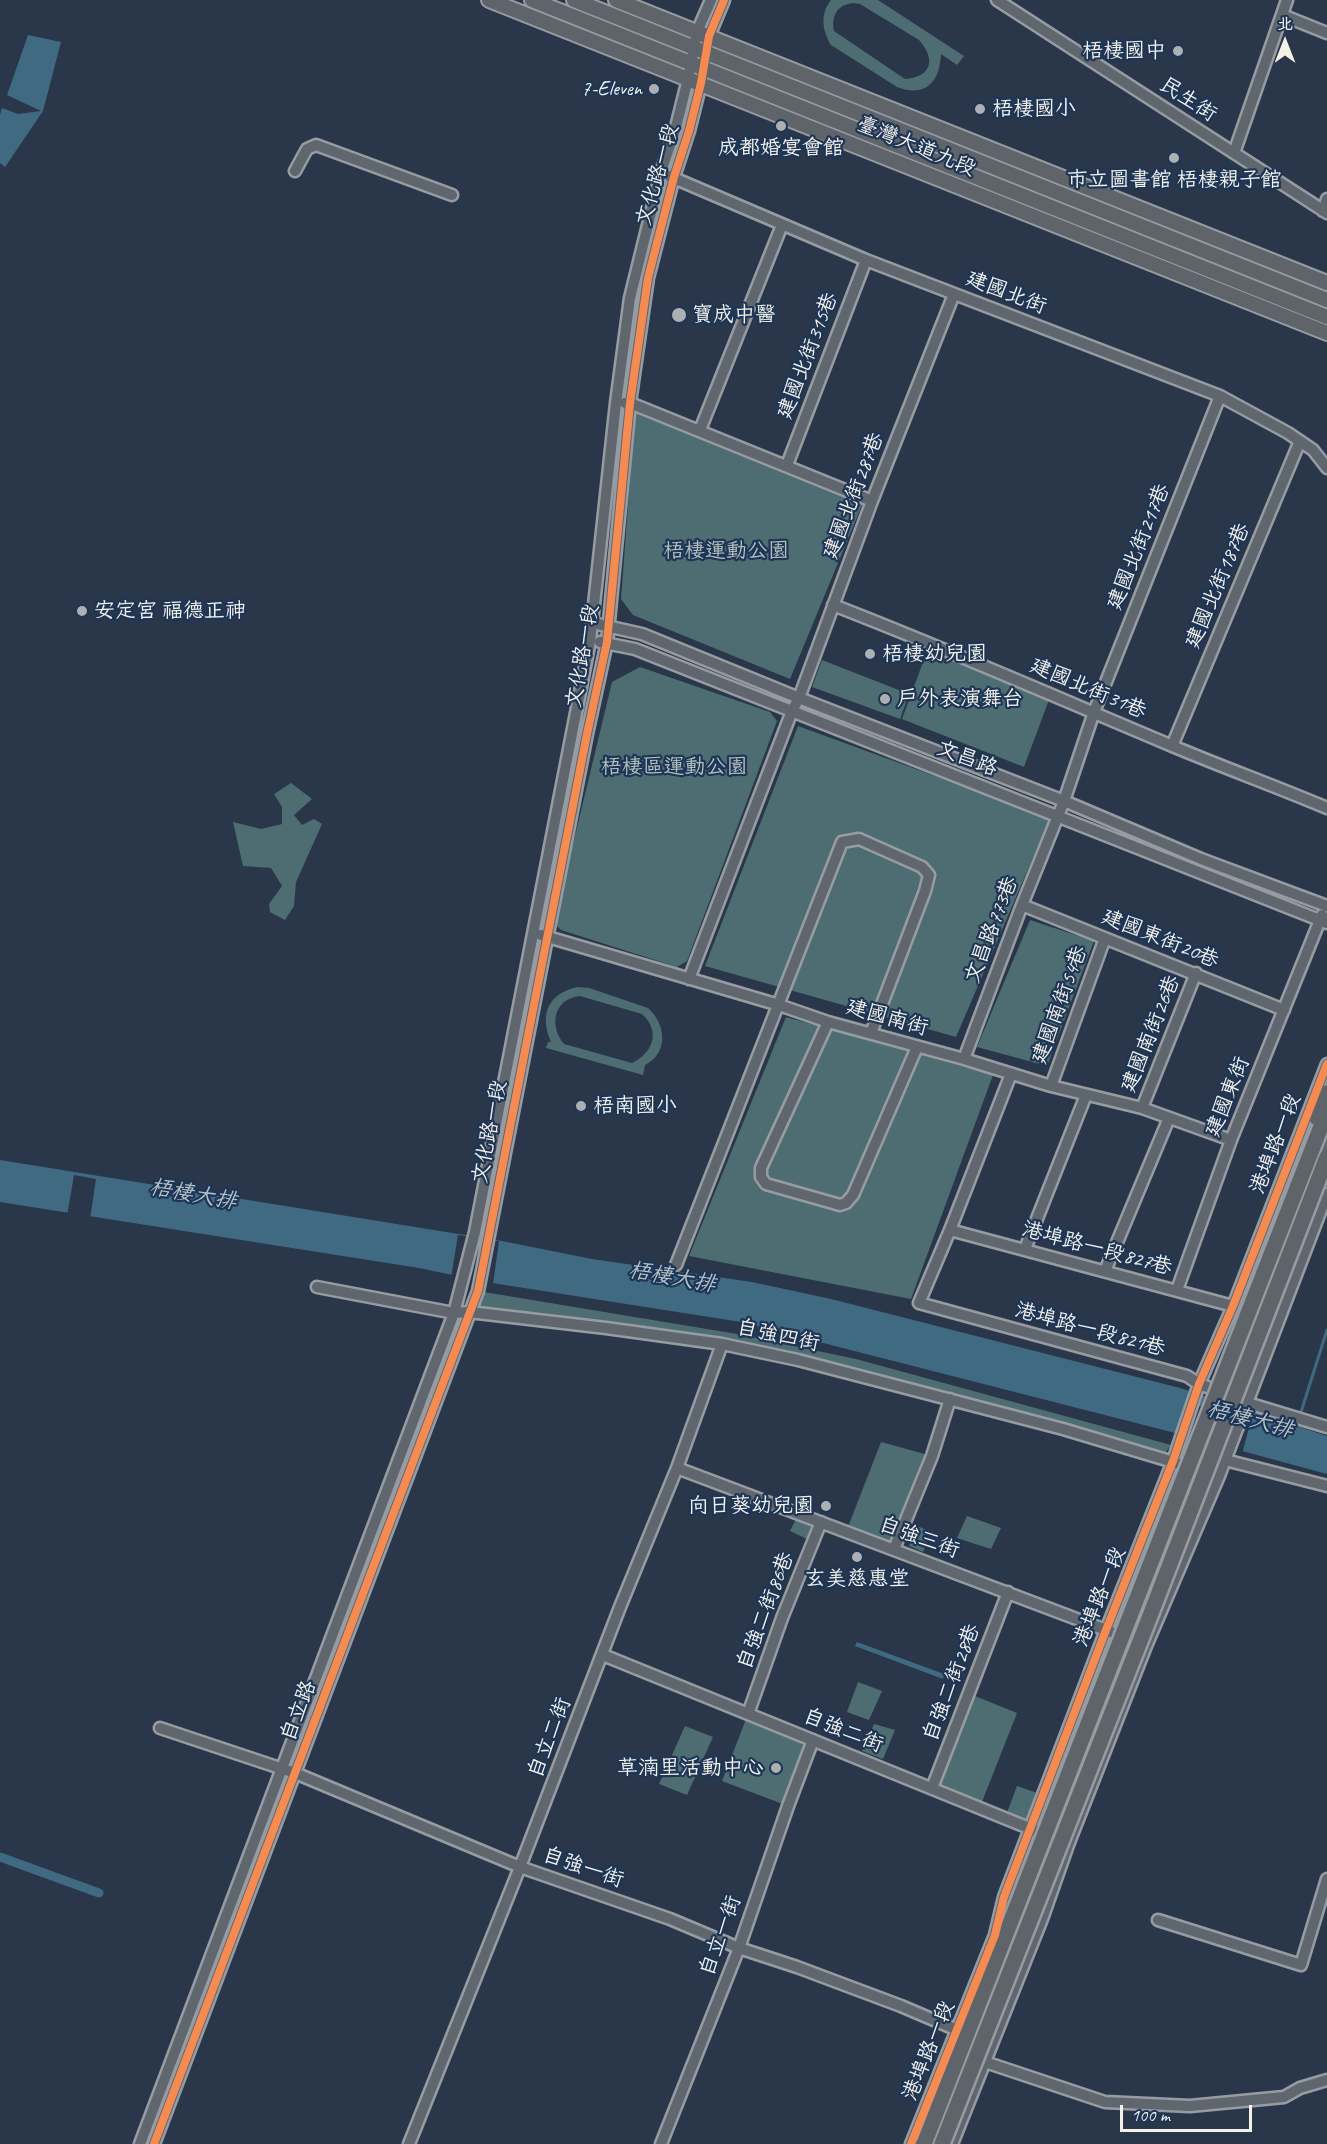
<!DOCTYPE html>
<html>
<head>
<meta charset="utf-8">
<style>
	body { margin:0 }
	#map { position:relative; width:1327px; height:2144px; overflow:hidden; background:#2a374a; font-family:Caveat,"LXGW WenKai TC",sans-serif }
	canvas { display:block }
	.north { position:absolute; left:1255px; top:12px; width:60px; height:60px; -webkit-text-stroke:4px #1d3557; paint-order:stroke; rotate:0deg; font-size:16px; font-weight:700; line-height:24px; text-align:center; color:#f4f1e8 }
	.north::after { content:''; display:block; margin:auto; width:21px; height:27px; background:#f4f1e8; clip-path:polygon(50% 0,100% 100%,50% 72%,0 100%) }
	.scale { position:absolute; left:1120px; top:2105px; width:132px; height:27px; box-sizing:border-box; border:3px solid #f4f1e8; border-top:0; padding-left:8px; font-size:18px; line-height:21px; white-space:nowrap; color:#f4f1e8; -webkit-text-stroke:4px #1d3557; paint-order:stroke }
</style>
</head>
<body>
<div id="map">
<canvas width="1327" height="2144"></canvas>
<div class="north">北</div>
<div class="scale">100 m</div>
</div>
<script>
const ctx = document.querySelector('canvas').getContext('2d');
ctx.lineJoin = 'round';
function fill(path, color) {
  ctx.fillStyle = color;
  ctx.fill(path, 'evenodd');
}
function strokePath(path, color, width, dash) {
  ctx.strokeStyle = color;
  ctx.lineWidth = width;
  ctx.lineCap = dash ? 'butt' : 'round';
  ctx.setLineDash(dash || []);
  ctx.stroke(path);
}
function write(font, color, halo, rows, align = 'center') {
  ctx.font = font + ' Caveat,"LXGW WenKai TC",sans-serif';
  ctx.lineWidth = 4.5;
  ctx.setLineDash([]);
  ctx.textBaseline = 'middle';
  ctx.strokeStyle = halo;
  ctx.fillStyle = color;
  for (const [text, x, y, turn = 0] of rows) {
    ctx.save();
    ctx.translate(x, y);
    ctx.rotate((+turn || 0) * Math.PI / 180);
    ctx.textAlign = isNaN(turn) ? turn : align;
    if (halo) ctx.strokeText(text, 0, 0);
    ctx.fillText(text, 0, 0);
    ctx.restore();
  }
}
fill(new Path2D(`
	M831 0H878L964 56 957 65 941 54C940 82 925 98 897 87L831 45C822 30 820 14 831 0ZM853 3 860 4 919 40C936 59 932 77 905 79L834 31C831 16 837 5 853 3Z
	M635 413 862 505 790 679 633 615 621 599Z
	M929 646 1050 697 1024 767 902 719Z
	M822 660 909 694 900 719 812 687Z
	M640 667 770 712 777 721 687 961 677 967 561 930 554 923 612 682Z
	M798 726 1050 818 956 1037 705 966Z
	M291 783 312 799 294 815 302 825 314 819 322 824 296 882 294 906 285 920 270 912 269 904 282 886 271 868 243 866 233 822 261 829 282 824V807L274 794Z
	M1030 920 1094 941 1047 1066 977 1047Z
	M577 987 589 988 648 1008C666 1024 669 1053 645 1065L643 1075 546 1048 548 1042H551C539 1014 548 994 577 987ZM580 996 642 1014C661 1031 653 1053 632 1063L564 1044C549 1026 553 999 580 996Z
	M786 1017 993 1075 911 1299 689 1256Z
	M478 1291 737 1334 856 1359 1171 1445 1162 1458 736 1348 478 1311Z
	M881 1442 932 1456 894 1549 846 1532Z
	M799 1513 821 1522 813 1542 790 1531Z
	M967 1516 1001 1528 991 1549 957 1538Z
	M917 1526 932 1532 923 1552 909 1546Z
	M858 1682 882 1691 869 1720 847 1712Z
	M970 1694 1017 1713 980 1807 932 1788Z
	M748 1714 813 1740 788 1806 722 1781Z
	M874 1724 895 1730 883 1759 862 1751Z
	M685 1726 713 1737 687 1795 659 1784Z
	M1017 1786 1043 1795 1030 1828 1005 1818Z`), '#4d6d72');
fill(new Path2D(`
	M28 35 61 42 43 111 5 167 0 163V115L2 108 18 114 41 111 7 95Z
	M0 1160 502 1241 592 1259 752 1282 831 1299 1180 1388 1327 1436V1474L1183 1435 741 1322 486 1282 419 1268 0 1202Z
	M857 1642 944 1674 943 1679 855 1646Z`), '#406982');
fill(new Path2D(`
	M74 1175 96 1179 90 1219 67 1216Z
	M458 1235 499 1241 493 1284 451 1278Z
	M1185 1402 1251 1420 1242 1454 1175 1436Z`), '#2a374a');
strokePath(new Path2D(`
	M1295 1431 1327 1330`), '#406982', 3);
strokePath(new Path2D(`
	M0 1857 99 1893`), '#406982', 9);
const minor = new Path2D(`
	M997 0 1327 213
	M1282 15 1327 33
	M1234 153 1287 0
	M295 171 307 149 316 145 452 195
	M669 176 866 260 1220 396 1288 433 1313 450 1327 468
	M1323 211 1327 199
	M625 403H630L872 501
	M700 430 782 225
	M787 465 866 260
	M833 605C947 649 1058 698 1170 745 1222 767 1275 786 1327 808
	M593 623 642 634 799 698 1064 801 1201 859 1327 906
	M600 642 635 649 1327 923
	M1172 746 1300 441
	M1022 905 1284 1010
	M541 935 779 1005 828 1022 964 1059 1051 1086 1142 1108 1231 1140
	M689 979 792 711 799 698 872 501 954 294
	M828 1022 761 1168V1177L766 1184 840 1205 846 1203 853 1195 917 1047
	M964 1059 1022 905 1064 801 1094 712 1220 396
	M1011 1074 950 1230 919 1303 1187 1376 1199 1384 1224 1393
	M1051 1086 1105 938
	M1142 1108 1196 973
	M1315 1166 1327 1137
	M950 1230 1233 1306
	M1025 1249 1086 1095
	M676 1265 842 842 859 839 922 867 929 875 925 891 871 1033
	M1105 1271 1169 1118
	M317 1287 454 1313 469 1312 606 1328 722 1344 798 1360 1063 1429 1210 1473
	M1177 1290 1231 1140 1322 915
	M1241 1401 1327 1427
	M1225 1460 1327 1486
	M677 1468 1127 1638
	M894 1549 932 1456 950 1399
	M603 1655 1051 1837
	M748 1714 782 1618 821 1522
	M160 1728 295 1773 520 1867 670 1919 739 1948 797 1967 901 2006 962 2032
	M932 1788 1008 1592
	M1032 1880 1042 1866 1307 1189
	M1158 1920 1301 1965 1327 1879
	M985 2062 1105 2102 1190 2106 1284 2097 1300 2088 1327 2080
	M140 2144 454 1313 475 1232 590 641 616 403 630 298 661 172 676 127 688 79 697 32 711 0
	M154 2144 478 1291 587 734 607 642 630 403 648 278 674 177 689 131 701 83 709 36 724 0
	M409 2144 520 1867 620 1607 677 1468 722 1344
	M661 2144 739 1948 788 1806 813 1740
	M911 2144 995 1935 1004 1897 1106 1630 1173 1461 1199 1384 1233 1306 1327 1064
	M952 2144 1042 1919 1068 1845 1146 1646 1219 1476 1327 1194`);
const major = new Path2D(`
	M489 0 1327 333
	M532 0 1327 317
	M574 0 1327 300
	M616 0 1327 283`);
strokePath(minor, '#979ca3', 15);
strokePath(major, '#979ca3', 18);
strokePath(minor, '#60666e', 10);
strokePath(major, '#5e646a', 14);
const highwayBridge = new Path2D(`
	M1317 1118 1327 1093
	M924 2144 1327 1111
	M942 2144 1148 1621 1327 1157`);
strokePath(highwayBridge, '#979ca3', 20, []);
strokePath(highwayBridge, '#5e646a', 15);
strokePath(new Path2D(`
	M154 2144 478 1291 587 734 607 642 630 403 648 278 674 177 689 131 701 83 709 36 724 0
	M911 2144 995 1935 1004 1897 1106 1630 1173 1461 1199 1384 1233 1306 1327 1064`), '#f68b52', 8);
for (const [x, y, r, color] of [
	[1178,51,6,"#adb0b1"],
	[654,89,6,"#adb0b1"],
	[980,109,6,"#adb0b1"],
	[781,126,6,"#adb0b1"],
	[1174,158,6,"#adb0b1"],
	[679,315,8,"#adb0b1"],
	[82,611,6,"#adb0b1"],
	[870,654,6,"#adb0b1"],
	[885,699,6,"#adb0b1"],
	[581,1106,6,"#adb0b1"],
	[826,1506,6,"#adb0b1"],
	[857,1557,6,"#adb0b1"],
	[776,1768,6,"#adb0b1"]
]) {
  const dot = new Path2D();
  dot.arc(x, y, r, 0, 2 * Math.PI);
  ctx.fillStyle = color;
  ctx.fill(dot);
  strokePath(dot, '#1d3557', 2);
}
write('21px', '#f4f1e8', '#1d3557', [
	["梧棲國中",1166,51,"right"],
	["7-Eleven",642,89,"right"],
	["梧棲國小",992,109],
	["成都婚宴會館",781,148,"center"],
	["市立圖書館 梧棲親子館",1174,180,"center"],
	["寶成中醫",692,315],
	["安定宮 福德正神",94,611],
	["梧棲幼兒園",882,654],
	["戶外表演舞台",897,699],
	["梧南國小",593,1106],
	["向日葵幼兒園",814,1506,"right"],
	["玄美慈惠堂",857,1579,"center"],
	["草湳里活動中心",764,1768,"right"]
], 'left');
write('21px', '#f4f1e8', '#1d3557', [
	["民生街",1188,100,33],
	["臺灣大道九段",916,147,22],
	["文化路一段",658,175,-74],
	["建國北街",1006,293,21],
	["建國北街315巷",808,356,-69],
	["建國北街287巷",854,496,-69],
	["建國北街217巷",1139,547,-68],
	["建國北街187巷",1218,586,-67],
	["文化路一段",583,656,-80],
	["建國北街31巷",1088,689,23],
	["文昌路",967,759,21],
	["文昌路773巷",992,930,-69],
	["建國東街20巷",1160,939,22],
	["建國南街54巷",1060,1005,-70],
	["建國南街",887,1018,16],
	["建國南街26巷",1151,1034,-68],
	["建國東街",1228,1097,-68],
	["文化路一段",490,1132,-79],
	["港埠路一段",1276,1144,-69],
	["港埠路一段827巷",1097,1249,15],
	["港埠路一段821巷",1090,1330,15],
	["自強四街",778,1336,12],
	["自強三街",919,1538,20],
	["港埠路一段",1100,1597,-68],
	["自強二街86巷",766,1611,-69],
	["自強二街28巷",952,1683,-69],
	["自立路",299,1711,-69],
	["自強二街",843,1731,22],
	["自立二街",550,1738,-69],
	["自強一街",583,1868,19],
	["自立一街",721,1936,-70],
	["港埠路一段",929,2051,-68]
]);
write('21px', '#b3c0bb', '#1d3557', [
	["梧棲運動公園",726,551],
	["梧棲區運動公園",674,767]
]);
write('italic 22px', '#b6c3c6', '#1d3557', [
	["梧棲大排",193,1195,10],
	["梧棲大排",672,1278,10],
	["梧棲大排",1250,1420,15]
]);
</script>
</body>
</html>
